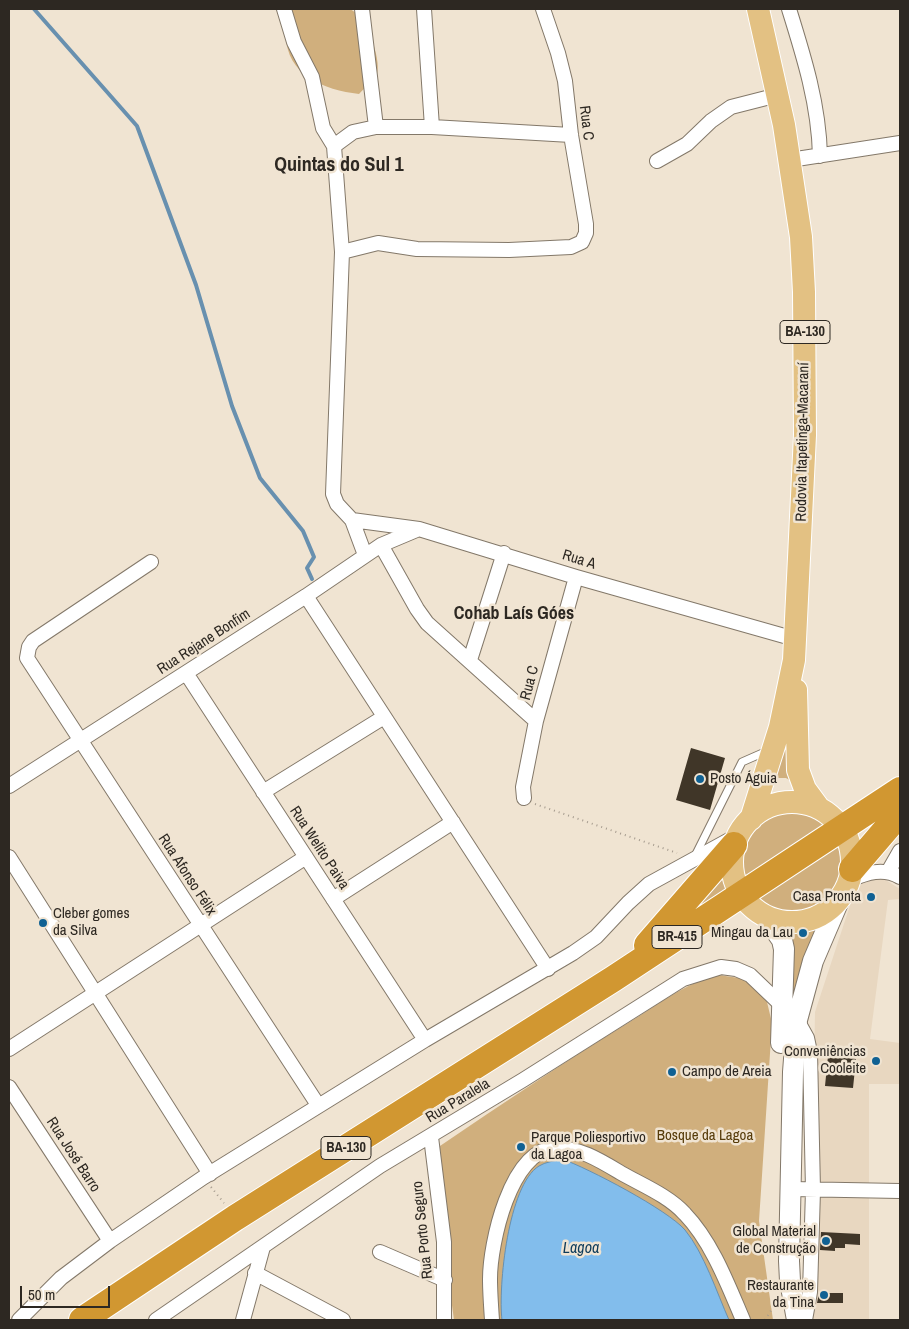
<!DOCTYPE html>
<html>
<head>
<meta charset="utf-8">
<style>
	body { margin:0 }
	#map { position:relative; width:909px; height:1329px; overflow:hidden; background:#f0e4d2; font-family:"Archivo Narrow",sans-serif }
	canvas { display:block }
	.frame { position:absolute; inset:0; border:10px solid #2d2822; pointer-events:none }
	.scale { position:absolute; left:20px; top:1286px; width:90px; height:22px; box-sizing:border-box; border:2px solid #2d2822; border-top:0; padding-left:6px; font-size:15px; line-height:18px; white-space:nowrap; color:#2d2822; -webkit-text-stroke:4px #f0e4d2; paint-order:stroke }
</style>
</head>
<body>
<div id="map">
<canvas width="909" height="1329"></canvas>
<div class="frame"></div>
<div class="scale">50 m</div>
</div>
<script>
const ctx = document.querySelector('canvas').getContext('2d');
ctx.lineJoin = 'round';
function fill(path, color) {
  ctx.fillStyle = color;
  ctx.fill(path, 'evenodd');
}
function strokePath(path, color, width, dash) {
  ctx.strokeStyle = color;
  ctx.lineWidth = width;
  ctx.lineCap = dash ? 'butt' : 'round';
  ctx.setLineDash(dash || []);
  ctx.stroke(path);
}
function write(font, color, halo, rows, align = 'center') {
  ctx.font = font + ' "Archivo Narrow",sans-serif';
  ctx.lineWidth = 5;
  ctx.setLineDash([]);
  ctx.textBaseline = 'middle';
  ctx.strokeStyle = halo;
  ctx.fillStyle = color;
  for (const [text, x, y, turn = 0] of rows) {
    ctx.save();
    ctx.translate(x, y);
    ctx.rotate((+turn || 0) * Math.PI / 180);
    ctx.textAlign = isNaN(turn) ? turn : align;
    if (halo) ctx.strokeText(text, 0, 0);
    ctx.fillText(text, 0, 0);
    ctx.restore();
  }
}
fill(new Path2D(`
	M859 878 884 879 900 889V899L888 900 870 1039 900 1043V1084H869V1320H804L812 1188 815 1012Z`), '#e8d7c0');
fill(new Path2D(`
	M291 9C305 9 336 5 349 9 365 13 382 59 377 74 375 81 364 88 359 94 324 90 286 75 286 35 286 24 285 17 291 9Z
	M789 710 796 784 786 778H768Z
	M799 808 816 812 833 825 741 884C726 842 758 809 799 808Z
	M842 839C868 891 795 941 753 898Z
	M728 864 730 889 677 922Z
	M826 916 795 1005H789L775 923H809Z
	M718 975 746 979 767 1002 772 1023 759 1221 773 1320H454L432 1159 440 1146C502 1104 564 1062 628 1023 656 1006 685 983 718 975Z`), '#d0af7d');
const water = new Path2D(`
	M562 1159C588 1168 668 1210 685 1230 704 1253 717 1293 729 1320H502C498 1287 508 1185 539 1166 545 1162 555 1161 562 1159Z`);
fill(water, '#82bdec');
strokePath(water, '#6890af', 1);
strokePath(new Path2D(`
	M34 9 137 126 196 285 232 406 260 478 303 531 314 557 307 568 312 579`), '#6890af', 4);
fill(new Path2D(`
	M691 748 725 758 710 810 676 800Z
	M828 1056 856 1059 853 1088 825 1086Z
	M821 1232 860 1234V1245L845 1244V1248H835V1251L820 1250Z
	M819 1293H843V1303H817Z`), '#403628');
const lane = new Path2D(`
	M694 858 742 762 767 751`);
const street = new Path2D(`
	M284 9 294 42 312 77 323 128 334 146 342 252 333 494 337 504 352 520 365 555
	M362 9 376 127
	M424 9 432 127
	M789 9C804 57 819 105 820 156
	M334 146 353 132 376 127H432L571 135
	M790 160 900 143
	M657 161 687 144 711 121 731 107 778 95
	M342 252 378 243 417 249 509 250 571 247 582 242 586 233V224L571 135 565 81 558 53 543 9
	M352 520 419 529 576 577 795 639
	M381 545 417 609 427 623 536 721
	M151 562 33 641 29 647 27 658 318 1105
	M306 596 548 969
	M470 660 504 553
	M186 673 425 1040
	M9 786 306 596 381 545 419 529
	M263 792 384 717
	M524 798 523 787 536 721 576 577
	M9 857 210 1174
	M888 872 900 851
	M849 880C867 873 883 867 900 877
	M333 899 453 822
	M9 1049 306 857
	M9 1087 110 1241
	M431 1137 444 1242V1320
	M791 1189 900 1191
	M380 1252 445 1280
	M255 1273 343 1320
	M19 1320 61 1278 110 1241 204 1177 425 1040 573 953 596 937 628 903 649 884 731 839
	M156 1320 380 1166 523 1080 683 979 721 967 736 969 750 975 797 1020 807 1038 810 1052 813 1190 810 1292 805 1320
	M243 1320 263 1247
	M492 1320C491 1306 490 1292 490 1279 490 1244 510 1150 555 1148 579 1147 601 1161 621 1173 642 1185 669 1196 685 1214 712 1242 728 1285 743 1320`);
const secondary = new Path2D(`
	M765 916 782 940 784 949 781 1043
	M797 1320 790 1281 789 1261 793 1072 797 1020 813 961 840 898`);
const primary = new Path2D(`
	M796 690 798 770 805 789 819 808
	M732 862a60 60 0 1 1 120 0a60 60 0 1 1-120 0Z
	M751 819 780 727 794 660 805 435 804 292 801 237 784 125 758 9`);
const highway = new Path2D(`
	M852 869 900 813
	M647 945 734 845
	M82 1320 235 1218 613 979 900 790`);
strokePath(lane, '#837869', 9);
strokePath(street, '#837869', 16);
strokePath(secondary, '#837869', 22);
strokePath(primary, '#fff', 24);
strokePath(highway, '#fff', 28);
strokePath(new Path2D(`
	M535 804 677 853
	M211 1187 224 1203
	M765 1320 777 1301`), '#a59b8e', 2, [1, 4]);
strokePath(lane, '#fff', 7);
strokePath(street, '#fff', 14);
strokePath(secondary, '#fff', 20);
strokePath(primary, '#e3c183', 22);
strokePath(highway, '#d19731', 26);
for (const [x, y, r, color] of [
	[700,779,5,"#106193"],
	[871,897,5,"#106193"],
	[43,923,5,"#106193"],
	[803,933,5,"#106193"],
	[876,1061,5,"#106193"],
	[672,1072,5,"#106193"],
	[521,1147,5,"#106193"],
	[826,1241,5,"#106193"],
	[824,1295,5,"#106193"]
]) {
  const dot = new Path2D();
  dot.arc(x, y, r, 0, 2 * Math.PI);
  ctx.fillStyle = color;
  ctx.fill(dot);
  strokePath(dot, '#f0e4d2', 2);
}
for (const [x, y, w] of [
	[805,332,50],
	[677,937,50],
	[346,1148,50]
]) {
  const box = new Path2D();
  box.roundRect(x - w / 2, y - 11.5, w, 23, 4);
  ctx.fillStyle = '#f0e4d2';
  ctx.fill(box);
  strokePath(box, '#2d2822', 1);
}
write('bold 14px', '#2d2822', null, [
	["BA-130",805,332],
	["BR-415",677,937],
	["BA-130",346,1148]
]);
write('15px', '#2d2822', '#f0e4d2', [
	["Rua C",586,123,83],
	["Rodovia Itapetinga-Macaraní",803,442,-89],
	["Rua A",579,560,17],
	["Rua Rejane Bonfim",204,642,-33],
	["Rua C",530,683,-75],
	["Rua Welito Paiva",319,848,57],
	["Rua Afonso Félix",187,875,57],
	["Rua Paralela",458,1101,-31],
	["Rua José Barro",73,1155,57],
	["Rua Porto Seguro",423,1230,-96]
]);
write('15px', '#2d2822', '#f0e4d2', [
	["Posto Águia",710,779,"left"],
	["Casa Pronta",861,897],
	["Cleber gomes",53,914,"left"],
	["da Silva",53,931,"left"],
	["Mingau da Lau",793,933],
	["Conveniências",866,1052],
	["Cooleite",866,1069],
	["Campo de Areia",682,1072,"left"],
	["Parque Poliesportivo",531,1138,"left"],
	["da Lagoa",531,1155,"left"],
	["Global Material",816,1232],
	["de Construção",816,1249],
	["Restaurante",814,1286],
	["da Tina",814,1303]
], 'right');
write('15px', '#563b09', '#f0e4d2', [
	["Bosque da Lagoa",705,1136]
]);
write('italic 16px', '#0d3b5a', '#f0e4d2', [
	["Lagoa",581,1249]
]);
write('bold 18px', '#2d2822', '#f0e4d2', [
	["Cohab Laís Góes",514,614]
]);
write('bold 20px', '#2d2822', '#f0e4d2', [
	["Quintas do Sul 1",339,166]
]);
</script>
</body>
</html>
